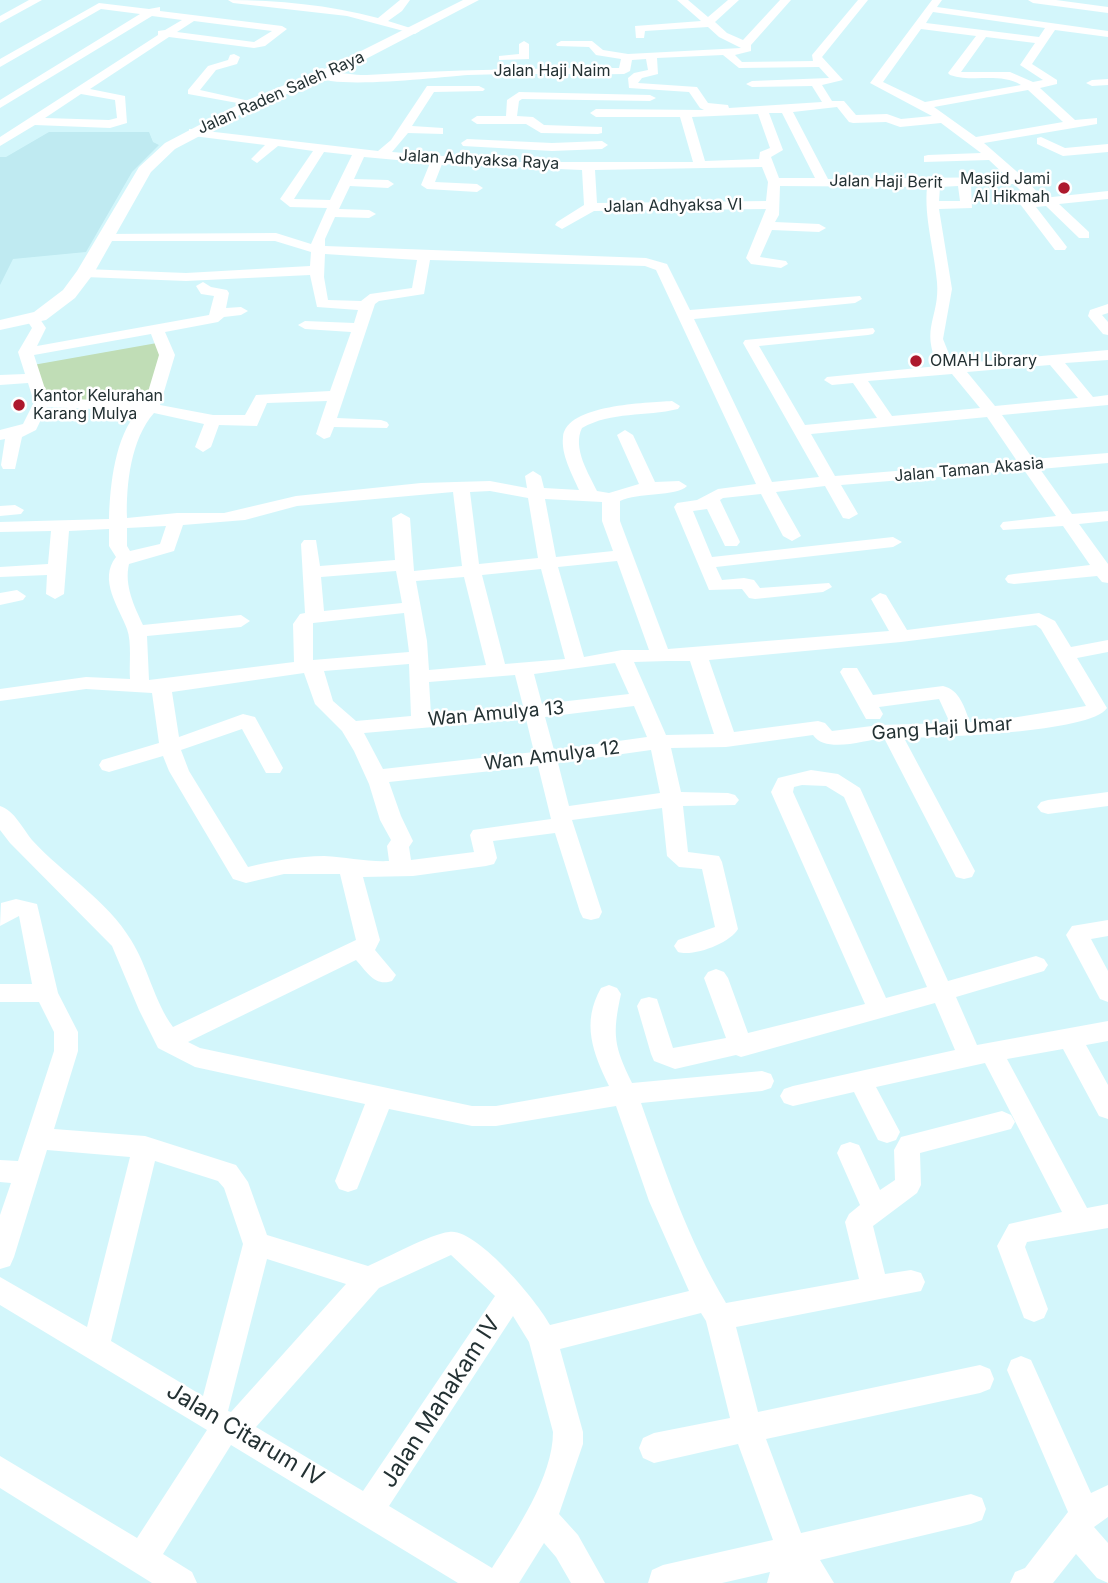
<!DOCTYPE html>
<html>
<head>
<meta charset="utf-8">
<style>
	body { margin:0 }
	canvas { display:block; background:#d3f6fb }
</style>
</head>
<body>
<canvas width="1108" height="1583"></canvas>
<script>
const ctx = document.querySelector('canvas').getContext('2d');
ctx.lineJoin = 'round';
function fill(path, color) {
  ctx.fillStyle = color;
  ctx.fill(path, 'evenodd');
}
function strokePath(path, color, width, dash) {
  ctx.strokeStyle = color;
  ctx.lineWidth = width;
  ctx.lineCap = dash ? 'butt' : 'round';
  ctx.setLineDash(dash || []);
  ctx.stroke(path);
}
function write(font, color, halo, rows, align = 'center') {
  ctx.font = font + ' Inter,sans-serif';
  ctx.lineWidth = 5;
  ctx.setLineDash([]);
  ctx.textBaseline = 'middle';
  ctx.strokeStyle = halo;
  ctx.fillStyle = color;
  for (const [text, x, y, turn = 0] of rows) {
    ctx.save();
    ctx.translate(x, y);
    ctx.rotate((+turn || 0) * Math.PI / 180);
    ctx.textAlign = isNaN(turn) ? turn : align;
    if (halo) ctx.strokeText(text, 0, 0);
    ctx.fillText(text, 0, 0);
    ctx.restore();
  }
}
fill(new Path2D(`
	M49 132H149L153 142 159 145 132 172 86 252 13 259 0 285V157H6Z`), '#bfeaf1');
fill(new Path2D(`
	M157 343 164 355 149 405 44 401 33 365Z`), '#c0ddb6');
fill(new Path2D(`
	M29 0H42L0 23V16Z
	M228 0C278 0 329 5 378 18L400 0H410L402 11 388 21 420 31 415 34 347 16 233 3Z
	M677 0H688L708 17 728 0H739L715 22 727 33 743 40 780 0H791L751 45V51L735 55 742 62 813 61 812 55 858 0H868L822 57 843 80 822 85 832 101H844L856 115 887 114 901 119 932 116 870 83 932 0H942L937 7 1108 31V37L1055 30 1032 64 1057 80V84L1040 88 1075 120 1097 118V124L984 143 1023 177 1043 198 1108 191V199L1059 204 1089 232V238H1079L1046 206 1036 207 1067 247 1065 250H1055L1020 204 1030 200 1014 184 971 186 972 208 939 209 952 289 943 339 953 364 1108 350V360L1065 363 1093 397 1108 395V405L1002 415 1033 459 1108 453V463L1040 469 1072 514 1108 511V521L1079 524 1108 564V583L1102 582 1097 576 1014 584 1008 583 1005 579 1008 575 1014 574 1090 565 1063 526 1003 530 1000 526 1003 522 1056 516 1024 470 841 485 858 514 849 519 843 518 825 486 776 492 801 536 792 541 783 536 761 494 723 498 720 500 740 542 737 546H725L707 509 693 511 712 557 893 537 902 542 893 547 716 567 722 580 744 578 754 580 760 588 829 583 832 587 823 592 755 599 749 598 742 589 709 590 674 507 677 503 697 500 718 489 756 484 656 270 645 266 430 260 424 294 379 301 375 304 337 418 381 420 387 422 389 425 387 428 334 427 330 437 324 439 316 434 327 401 267 403 257 426 219 425 211 447 203 452 195 447 204 424 154 413C131 439 126 484 127 518L177 513H224L296 496 421 483 490 481 527 488 525 476 533 471 541 476 544 488 579 490C572 474 561 455 563 437 566 404 647 403 672 401L680 406 678 409C645 417 612 411 582 428 572 448 589 474 597 491L609 493 639 484 617 435 625 430 633 435 655 482 679 481 687 486C676 497 638 492 620 501V521L668 649 889 631 871 599 880 593 886 595 907 630 1039 613 1055 621 1071 647 1108 640V652L1077 658 1107 708C1091 733 937 737 904 738L975 871 972 877 964 879 956 877 884 738C865 740 826 754 813 735L726 747 671 748 681 792 728 793 735 795 739 800 735 805 683 806 688 852 719 856 722 862 738 929C730 943 694 957 678 952L674 946 678 940 715 927 702 869 679 867 667 856 662 808 572 820 602 912 599 918 591 920 583 918 580 912 555 833 493 841 497 858 494 864 486 866 413 876 363 877 380 940 375 950 396 975 392 981C375 987 367 972 356 960L188 1042 200 1048 472 1106H496L609 1086C593 1053 581 1023 601 988L609 985 617 988 621 994C612 1035 614 1046 632 1083L762 1071 771 1074 774 1081 771 1088 762 1091 641 1103C665 1171 688 1240 726 1303L859 1279 845 1222 849 1214 860 1205 837 1153 841 1145 850 1142 859 1145 880 1190 895 1180 894 1150 901 1137 1002 1111 1011 1115 1015 1122 1011 1129 920 1153 921 1185 917 1193 873 1226 885 1274 911 1270 921 1273 925 1282 921 1291 736 1327 758 1412 980 1365 990 1369 994 1379 990 1389 980 1393 766 1439 801 1533 971 1494 982 1498 986 1509 982 1520 971 1524 820 1560 834 1583H767L770 1572 722 1583H648L652 1570 663 1565 773 1540 738 1444 654 1463 643 1458 639 1448 643 1438 654 1433 730 1418 706 1321 701 1313 560 1349 583 1432V1444L559 1514 578 1535 605 1583H571L556 1557 544 1543 519 1583H458L231 1445 163 1554 192 1572 197 1583H152L0 1488V1456L137 1538 207 1430 0 1305V1277L87 1327 130 1157 47 1150 14 1257 10 1266 0 1269V1215L11 1183 0 1182V1160L18 1161 54 1051V1032L39 1002H0V984H32L19 916 0 926 1 903 16 899 37 904 58 993 78 1032V1051L54 1129 145 1136 236 1165 248 1182 267 1235 368 1266C387 1258 430 1234 449 1232 476 1227 538 1302 550 1325L689 1291 649 1201 616 1106 496 1126H472L389 1109 357 1189 348 1192 339 1189 335 1181 365 1104 195 1067 158 1048 139 1010 112 946 10 843 0 830V806C14 810 23 829 32 840 63 874 107 900 131 940 148 967 154 1001 173 1027L356 940 340 874H284L246 883 233 879 169 771 163 756 109 772 102 770 99 765 102 760 159 743 152 693 86 689 0 701V689L86 677 130 679C129 664 132 643 127 629 119 607 98 580 116 557L109 546V529L69 531 64 594 55 599 46 594 47 575 0 577V567L48 564 51 531 0 532V522L109 519C110 484 115 437 138 411L47 407 36 430 22 437 15 469H3L1 465 5 439 0 440V430L23 424 34 402 28 383 0 385V375L25 374 18 352 32 328 26 319 28 316H38L46 328 37 346 209 315 214 296 201 294 196 286 203 282 211 287 227 290 229 293 226 308 241 307 248 311 241 315 224 317 218 322 165 332 175 355 160 405 213 415H245L256 395 330 391 351 332 305 329 298 325 305 321 354 323 358 310 317 307 310 275 186 281 85 277 78 273 85 269 186 273 310 266 311 252 275 241H100L98 238 105 234 276 233 311 244 327 208 290 207 280 199 313 151 278 146 257 163 251 159 265 145 193 136 189 135V129L378 151 391 140 427 86H479L485 89 483 91 434 92 412 126 443 128V134L408 133 392 152 518 162H693L680 117H596L590 113 596 109 704 110 700 108 689 92 629 88 628 78 634 73 648 70 646 59 632 60 630 71 624 74C572 75 520 73 468 75 439 77 334 90 314 76 325 68 353 76 367 75 451 70 535 68 619 68L621 59 596 55 589 47 557 46 556 44 561 41H592L603 50 628 54 741 48 719 37 708 27 645 31 644 38H636L635 26 701 21ZM933 12 1045 28 1039 37 926 23ZM921 29 976 36 948 73 950 75C974 83 999 72 1021 85L925 102 883 82ZM986 37 1035 43 1020 65 1043 80 1033 82 1010 72H961ZM723 55 739 68 819 67 829 78 752 81 746 84 752 87 812 86 822 102 729 108 728 105 708 103 697 87 638 83 642 78 658 74 657 58ZM1028 90 1063 122 976 137 934 107ZM837 107 849 122 853 123 886 122 900 127 941 123 981 153 928 155 924 156V162L989 160 1007 177 828 179 793 112ZM769 113H782L815 178H779L771 157 783 150ZM758 114 770 148 760 152 759 159 705 161 692 117ZM324 152 352 155 330 200 294 199ZM364 157 430 163 421 185 427 189 477 192 483 188 477 184 435 182 442 164 582 170 584 205 557 222 555 225 562 229 594 211 766 209 746 258 751 264 781 268 788 264 786 261 760 257 772 230 819 232 826 228 819 224 775 222 779 215 780 186 927 187C924 218 934 248 937 282 940 318 920 327 938 366L827 377 824 380 832 385 853 383 877 418 805 425 759 346 868 335 873 334 875 331 873 328 745 340 743 343 819 477 772 482 694 319 855 303 862 299 860 296 690 310 667 264 646 258 325 246V239L335 217 369 218 376 214 369 210 339 209 350 186 388 188 394 184 388 180 354 179ZM762 167 768 182 766 201 597 203 595 170ZM958 186 960 201H939L940 187ZM325 254 417 260 412 288 370 294 361 301 328 300 324 277ZM151 334 159 355 145 402 48 398 34 355ZM1050 365 1078 398 995 406 967 372ZM952 374 980 408 892 416 868 381ZM987 417 1017 461 835 476 811 434ZM490 491 528 498 538 558 479 564 470 492ZM453 492 462 566 414 571 410 518 401 513 392 518 395 560 320 566 316 540H304L301 544 305 613 300 614 293 624 294 662 149 680 147 636 241 627 250 621 241 615 143 625C134 606 124 585 129 564L174 551 183 525 245 520 297 506ZM545 499 602 502V521L613 551 556 557ZM166 526 160 544 130 551 127 546V528ZM617 561 649 650H622L584 657 558 567ZM541 569 565 659 505 664 482 575ZM396 571 402 603 324 611 321 577ZM464 577 486 665 429 670 427 641 416 581ZM404 613 409 652 313 660V623ZM1036 625 1041 629 1086 706 993 721 970 722C964 707 960 690 943 686L873 695 857 668H843L840 672 866 719H880L883 714 879 707 939 699 950 723 880 725 832 731 825 723 818 721 734 732 709 660 901 642ZM667 661H690L714 734 666 735 634 662ZM615 663 629 694 542 704 534 674ZM409 664 411 716 356 721 333 701 324 671ZM304 673 315 704 342 731 354 751 369 784 380 820 391 840 387 846 389 861C367 862 346 857 324 856 298 856 273 861 248 867L189 771 181 750 242 729 266 773H280L283 768 255 717 243 714 179 737 172 692ZM515 675 523 706 431 714 429 682ZM634 706 647 737 554 750 545 717ZM526 719 534 752 383 769 364 733ZM651 750 660 793 569 806 558 763ZM538 766 551 819 473 830 470 835 474 852 411 860 409 847 413 841 401 816 389 782ZM155 1161 218 1181 224 1188 243 1244 203 1396 111 1341ZM451 1255 495 1296 363 1491 256 1427 379 1288ZM267 1259 346 1284 231 1412 228 1411ZM513 1316 529 1342 553 1432C553 1477 516 1531 492 1568L389 1506Z
	M1028 0H1056L1108 7V13L1033 3Z
	M99 3 149 9 160 7V11L282 26 287 29 265 46 254 48 169 37 90 89 125 96 127 123 110 128 35 125 0 146V137L158 35V31L165 30 182 20 152 16 0 108V100L140 14 101 9 0 67V59ZM194 21 272 31 254 42 177 32ZM81 94 115 100 117 118 109 120 45 118Z
	M524 41 529 44V59L499 60V56L519 54V44Z
	M234 54 240 57 237 64 216 70 200 90 254 102V106L188 94V90L208 66 228 60 230 55Z
	M1108 79V85L1092 86 1086 83 1092 80Z
	M519 92 650 95 656 98 650 101 522 99 519 101 517 116 533 117 544 125 602 127V133L598 134 541 133 526 124H477L471 120 477 116H506L507 100Z
	M1041 137 1065 148 1108 144V152L1063 156 1037 144V138Z
	M467 139 552 143 602 141 608 145 602 149 552 151 463 146 461 143Z
	M1108 304V313L1102 315 1108 322V335L1103 334 1088 316 1090 310Z
	M15 505 24 510 21 514 0 516V506Z
	M17 590 26 596 23 600 0 605V593Z
	M811 770 838 774 860 788 948 981 1036 956 1044 959 1048 965 1044 971 956 997 977 1045 1108 1021V1041L1086 1045 1108 1085V1119L1099 1116 1063 1049 1007 1059 1087 1208 1108 1204V1228L1027 1242 1025 1247 1048 1309 1044 1318 1034 1322 1024 1318 997 1246 1009 1224 1062 1212 985 1063 876 1087 900 1132 896 1140 887 1143 878 1140 854 1092 793 1106 784 1103 780 1096 784 1089 793 1086 955 1050 935 1003 741 1057 736 1055 675 1069 654 1061 651 1054 637 1006 641 999 649 997 657 999 673 1048 726 1038 704 978 708 972 716 969 724 972 728 978 748 1033 865 1004 771 792 778 778ZM802 785 826 786 844 797 927 987 886 998 793 792 794 787Z
	M1108 792V806L1048 814 1041 812 1037 807 1041 802 1048 800Z
	M1108 920V936L1091 939 1108 971V1002L1100 999 1066 935 1072 926Z
	M1021 1356 1031 1360 1091 1493 1108 1485V1517L1094 1527 1108 1543V1583L1097 1578 1076 1554 1053 1583H1010L1015 1572 1025 1568 1068 1512 1007 1370 1011 1360Z`), '#fff');
fill(new Path2D(`
	M463 0H479L339 73 255 107 175 149 151 172 94 273 75 298 46 320 0 330V320L34 312 63 290 77 271 139 167 165 143 245 101 329 67Z`), '#fff');
for (const [x, y, r, color] of [
	[1064,188,7,"#ad192d"],
	[916,361,7,"#ad192d"],
	[19,405,7,"#ad192d"]
]) {
  const dot = new Path2D();
  dot.arc(x, y, r, 0, 2 * Math.PI);
  ctx.fillStyle = color;
  ctx.fill(dot);
  strokePath(dot, '#fff', 2.5);
}
write('16px', '#233133', '#fff', [
	["Jalan Haji Naim",552,71],
	["Jalan Raden Saleh Raya",281,93,-24],
	["Jalan Adhyaksa Raya",479,160,3],
	["Jalan Haji Berit",886,182,1],
	["Jalan Adhyaksa VI",673,206,-1],
	["Jalan Taman Akasia",969,470,-5]
]);
write('16px', '#233133', '#fff', [
	["Masjid Jami",1050,179,"right"],
	["Al Hikmah",1050,197,"right"],
	["OMAH Library",930,361],
	["Kantor Kelurahan",33,396],
	["Karang Mulya",33,414]
], 'left');
write('19px', '#233133', '#fff', [
	["Wan Amulya 13",496,714,-5],
	["Gang Haji Umar",942,729,-4],
	["Wan Amulya 12",552,756,-7]
]);
write('23px', '#233133', '#fff', [
	["Jalan Mahakam IV",441,1402,-57],
	["Jalan Citarum IV",245,1435,31]
]);
</script>
</body>
</html>
